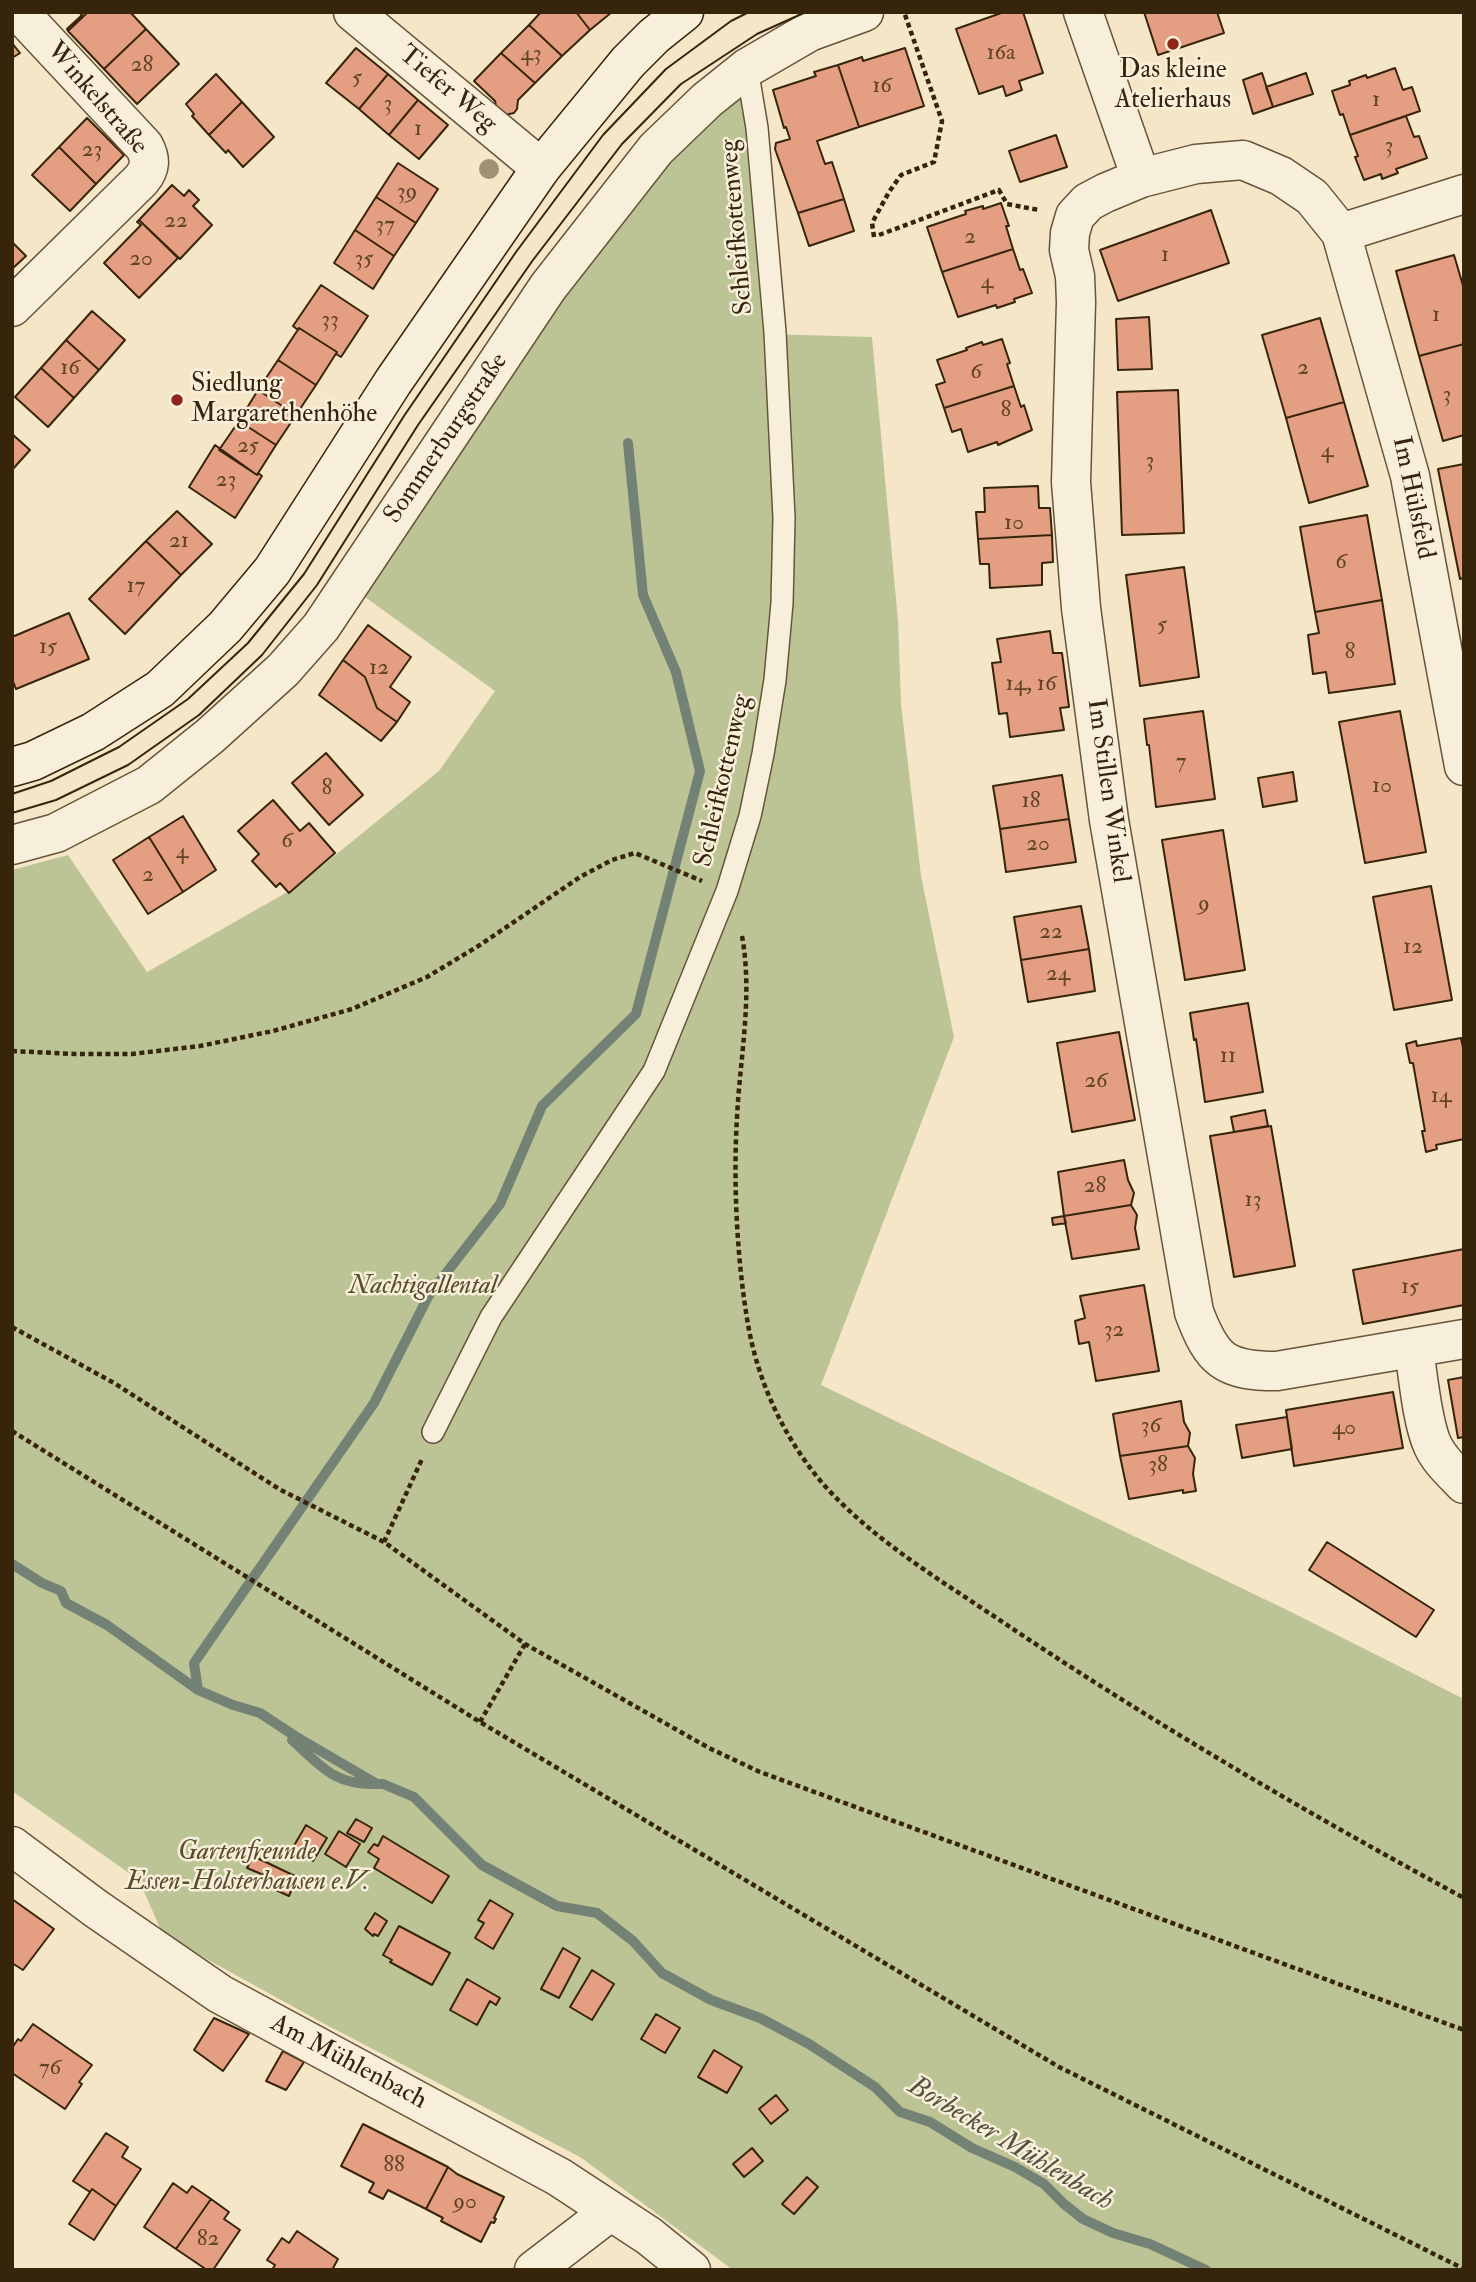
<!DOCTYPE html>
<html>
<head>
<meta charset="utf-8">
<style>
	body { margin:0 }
	#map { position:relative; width:1476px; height:2282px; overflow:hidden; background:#f5e6c7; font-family:"IM FELL Double Pica",serif }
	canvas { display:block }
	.frame { position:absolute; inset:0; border:14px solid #37250b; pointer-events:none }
</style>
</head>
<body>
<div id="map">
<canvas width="1476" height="2282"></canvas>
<div class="frame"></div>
</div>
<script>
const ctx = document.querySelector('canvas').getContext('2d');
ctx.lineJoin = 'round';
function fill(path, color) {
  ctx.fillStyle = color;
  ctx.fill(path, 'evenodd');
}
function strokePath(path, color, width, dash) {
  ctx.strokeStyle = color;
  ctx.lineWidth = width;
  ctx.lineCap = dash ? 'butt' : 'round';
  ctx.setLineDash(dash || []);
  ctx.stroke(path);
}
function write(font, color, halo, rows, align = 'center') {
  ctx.font = font + ' "IM FELL Double Pica",serif';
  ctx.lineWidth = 5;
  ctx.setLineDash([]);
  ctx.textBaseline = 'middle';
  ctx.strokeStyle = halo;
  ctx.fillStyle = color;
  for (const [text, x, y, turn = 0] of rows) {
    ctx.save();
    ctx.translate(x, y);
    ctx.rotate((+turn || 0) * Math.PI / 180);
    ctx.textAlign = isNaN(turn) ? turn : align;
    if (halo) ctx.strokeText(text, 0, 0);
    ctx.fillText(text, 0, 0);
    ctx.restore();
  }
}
fill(new Path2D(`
	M745 80 767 334 872 337 898 621 901 704 921 876 954 1037 821 1385 1289 1611 1464 1699V2270H733L580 2157 321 2022 163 1935 139 1880 12 1791V870L68 855 147 972 296 887 439 771 495 691 365 597 658 156Z`), '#bcc495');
strokePath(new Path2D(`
	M12 1564 42 1583 61 1591 66 1603 107 1625 198 1690 233 1705 260 1713 295 1736 377 1784H383L414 1797 482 1865 557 1906 597 1913 633 1941 662 1973 711 2000 760 2018 809 2044 875 2087 900 2112 930 2122 972 2148 1015 2167 1044 2184 1064 2204 1083 2219 1113 2233 1150 2244 1206 2270
	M198 1690 194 1663 374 1403 429 1295 500 1204 542 1106 636 1014 700 771 676 672 643 595 628 443
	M292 1740C322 1767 334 1785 377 1784`), '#748175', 10);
const building = new Path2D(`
	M79 12H88L68 31 67 29 82 15Z
	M88 12H130L146 29 104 69 68 31Z
	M541 12H576L590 30 562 56 529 25Z
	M576 12H612L590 30Z
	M1004 12H1023L1043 73 1019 81 1022 90 1006 96 1003 86 979 94 956 29Z
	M1144 12H1217L1224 33 1158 55Z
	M529 25 562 56 535 83 501 53Z
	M146 29 179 64 137 104 104 69Z
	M12 43 20 53 12 58Z
	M356 48 388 74 359 109 326 83Z
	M905 48 924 106 859 127 838 65 862 57 863 61Z
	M501 53 535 83 518 100 517 109 514 113 505 115 496 106 495 101 474 81Z
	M838 65 859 127 817 141 825 164 832 162 844 199 798 213 775 149 776 143 790 139 786 127 784 128 773 90 816 76 814 72Z
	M1395 68 1403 90 1412 87 1420 111 1350 135 1343 114 1340 115 1332 91 1350 85 1349 81 1366 75 1367 78Z
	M1262 73 1273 107 1253 114 1243 80Z
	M1306 73 1313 94 1273 107 1266 87Z
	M216 74 242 102 209 135 192 116 194 114 186 104Z
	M388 74 418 100 389 135 359 109Z
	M418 100 448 125 419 159 389 135Z
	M242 102 274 137 243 167 228 150 226 153 209 135Z
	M1406 116 1414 137 1419 136 1427 158 1396 169 1398 173 1382 179 1381 174 1364 180 1355 157 1358 156 1350 135Z
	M87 118 124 155 96 184 59 147Z
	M1056 135 1067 167 1020 182 1009 151Z
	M59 147 96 184 70 211 32 175Z
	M398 163 438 189 416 223 376 197Z
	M172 185 184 196 189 190 199 200 193 206 212 225 180 259 139 220Z
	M376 197 416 223 394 256 355 230Z
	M844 199 854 231 809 246 798 213Z
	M1001 203 1009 226H1006L1013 249 942 272 927 227 966 214 965 211 983 206V209Z
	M1211 210 1229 263 1118 301 1100 250Z
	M139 220 178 258 139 298 104 263 141 225 137 222Z
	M355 230 394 256 373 289 334 263Z
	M12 242 26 256 12 269Z
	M1013 249 1020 270 1023 269 1032 293 1014 299 1015 302 997 308 996 305 958 317 942 272Z
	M1454 255 1464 289V344L1419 356 1396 271Z
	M321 285 368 316 341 357 336 354 337 352 299 328 298 330 293 326Z
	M92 311 125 340 99 370 66 340Z
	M1149 317 1152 369 1118 370 1116 319Z
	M1320 318 1344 402 1286 418 1262 335Z
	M299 328 337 352 316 385 278 360Z
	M1002 339 1010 363 1007 364 1014 386 944 408 936 385 945 382 937 360 967 350 966 348 982 342 983 345Z
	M66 340 99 370 74 398 41 368Z
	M1464 344V435L1443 441 1419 356Z
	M278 360 316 385 296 415 258 390Z
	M41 368 74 398 48 427 15 397Z
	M1014 386 1021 407 1024 405 1032 430 998 445 997 442 968 452 961 429 952 432 944 408Z
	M258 390 296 415 276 445 239 421Z
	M1178 390 1184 533 1122 535 1117 392Z
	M1344 402 1368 486 1309 503 1286 418Z
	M239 421 276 445 257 475 219 450Z
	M12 434 30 450 12 470Z
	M215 445 257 475 258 473 262 476 235 518 189 487Z
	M1464 464V578L1460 579 1438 469Z
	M1038 486 1039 508H1050L1052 535 978 539 976 512H985L984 488Z
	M177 511 212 544 181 575 146 541Z
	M1367 515 1382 600 1315 612 1300 527Z
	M1052 535 1053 562 1042 563V585L990 588 989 564H980L978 539Z
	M146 541 181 575 125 634 89 599Z
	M1184 567 1199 677 1140 686 1126 575Z
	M1382 600 1395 684 1329 693 1326 672 1313 674 1308 635 1319 633 1315 612Z
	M69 613 89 659 16 689 12 679V637Z
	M368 625 411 657 390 687 410 702 397 722 377 708 365 677 343 660Z
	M1050 631 1053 653H1062L1069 707 1060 708 1064 730 1010 737 1007 713 999 714 992 663 1001 662 997 639Z
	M343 660 365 677 377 708 397 722 381 741 319 695Z
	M1203 711 1215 799 1156 807 1149 745H1147L1144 719Z
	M1400 711 1426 852 1365 863 1339 722Z
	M326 753 363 795 329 825 292 783Z
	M1293 772 1297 801 1263 807 1258 778Z
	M1062 775 1069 819 1000 829 993 786Z
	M273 800 300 831 309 823 335 853 289 893 280 883 276 887 252 861 259 854 238 831Z
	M183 816 216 870 183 892 149 837Z
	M1069 819 1076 862 1006 872 1000 829Z
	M1223 830 1245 970 1185 980 1162 840Z
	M149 837 183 892 148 914 113 860Z
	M1431 886 1452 1000 1394 1010 1373 897Z
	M1081 906 1089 949 1021 960 1014 917Z
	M1089 949 1095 991 1028 1002 1021 960Z
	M1248 1003 1263 1092 1205 1102 1196 1039 1194 1040 1190 1013Z
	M1119 1032 1135 1120 1072 1132 1057 1043Z
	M1461 1038 1464 1052V1139L1436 1145 1437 1149 1426 1152 1422 1131H1425L1413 1063H1410L1406 1044 1416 1041 1417 1046Z
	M1265 1110 1268 1126 1234 1132 1231 1117Z
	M1271 1126 1295 1266 1234 1277 1210 1136Z
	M1124 1160 1128 1180 1134 1193 1131 1205 1064 1216 1058 1172Z
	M1131 1205 1137 1215 1135 1228 1139 1249 1072 1259 1064 1216Z
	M1064 1216 1066 1223 1053 1225 1052 1218Z
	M1464 1249V1305L1363 1324 1353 1270Z
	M1144 1285 1159 1371 1096 1381 1089 1342 1079 1344 1075 1321 1085 1318 1080 1296Z
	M1464 1377V1437L1458 1438 1448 1380Z
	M1393 1392 1403 1448 1294 1466 1286 1410Z
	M1181 1401 1184 1422 1190 1433 1188 1446 1120 1456 1113 1414Z
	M1287 1417 1292 1449 1242 1458 1236 1425Z
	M1188 1446 1195 1458 1193 1474 1196 1491 1183 1493V1490L1129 1499 1120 1456Z
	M1327 1542 1434 1610 1416 1637 1309 1570Z
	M356 1819 372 1828 364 1842 347 1833Z
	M306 1825 327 1838 313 1861 292 1849Z
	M339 1831 360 1844 346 1867 325 1854Z
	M383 1836 449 1876 432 1903 374 1868 379 1859 368 1852 374 1844 378 1846Z
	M253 1856 297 1877 289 1896 263 1884 266 1876 247 1868Z
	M12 1899 54 1929 23 1970 12 1963Z
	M490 1900 513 1914 493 1949 475 1938 484 1923 478 1920Z
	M375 1913 387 1921 378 1936 374 1934 373 1936 365 1929Z
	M399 1926 450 1953 432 1985 390 1962 392 1960 383 1955Z
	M563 1948 580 1958 559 1998 541 1989Z
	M592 1970 614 1984 592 2020 570 2007Z
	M467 1979 500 1998 496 2005 490 2001 477 2025 450 2010Z
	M656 2014 680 2028 665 2053 641 2039Z
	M214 2018 249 2034 223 2071 194 2050Z
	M33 2024 92 2065 79 2082 82 2084 65 2109 12 2073V2048L18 2039 21 2041Z
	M714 2050 742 2067 727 2093 698 2077Z
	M283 2051 304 2062 286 2090 266 2081Z
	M776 2095 788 2110 771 2124 759 2109Z
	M363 2124 448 2167 426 2209 388 2190 383 2199 369 2192 374 2183 341 2166Z
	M106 2133 128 2147 122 2157 141 2169 116 2206 92 2189 90 2192 73 2181Z
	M752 2148 763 2161 744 2177 733 2164Z
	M448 2167 457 2174 504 2197 494 2218 496 2219 494 2223 491 2222 481 2242 441 2221 443 2218 426 2209Z
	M807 2177 818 2187 794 2214 782 2204Z
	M173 2183 187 2193 192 2186 211 2199 176 2249 144 2227Z
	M92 2189 116 2206 94 2240 69 2224Z
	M211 2199 229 2212 224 2219 240 2230 213 2270H207L176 2249Z
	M297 2231 338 2259 332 2270H272L275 2265 267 2260 282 2238 289 2243Z`);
fill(building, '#e49f82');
strokePath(building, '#37250b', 2);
const lane = new Path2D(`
	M433 1432 491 1317 654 1071 727 891 750 816 763 754 775 680 782 603 784 518 775 332 757 128 747 68`);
const street = new Path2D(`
	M353 12 541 168
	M1083 12 1141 178
	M1464 194 1341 233 1312 197 1281 176 1243 160 1196 164 1141 178 1105 193 1088 202 1075 216 1070 233 1069 250 1075 276 1076 302 1071 482 1081 608 1109 820 1194 1312C1212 1360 1224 1371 1277 1371L1464 1339
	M1341 233 1410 476 1464 766
	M12 307 141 180C151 168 151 159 144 146L19 12
	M12 845 56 833 149 785 210 736 283 670 321 627 548 287 656 149 707 100 747 68 809 32 864 12
	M1414 1349C1418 1375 1422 1423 1433 1446 1440 1461 1453 1472 1464 1484
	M12 1846 95 1908 220 1994 559 2177 649 2236 691 2270
	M534 2270 611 2211`);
const secondary = new Path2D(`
	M12 767 33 761 93 732 160 689 225 627 272 571 393 382 541 168 628 62 654 36 684 12`);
strokePath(lane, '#66553a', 24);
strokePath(street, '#66553a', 41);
strokePath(secondary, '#37250b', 41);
strokePath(new Path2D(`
	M879 235 999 190 1007 204 1039 210
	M874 237 872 223 889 192 901 175 934 162 942 121 904 12
	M742 936C753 996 740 1057 737 1117 733 1184 737 1264 749 1330 760 1387 786 1441 824 1485 874 1541 942 1581 1004 1623 1153 1723 1307 1813 1464 1898
	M12 1051 75 1054H132L200 1046 273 1031 352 1009 427 977 480 945 580 877 612 860 635 853 702 881
	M12 1327 114 1383 279 1489 384 1542 525 1644 709 1748 760 1772 1464 2030
	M12 1431 480 1722 1059 2067 1464 2269
	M384 1542 422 1459
	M480 1722 525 1644`), '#37250b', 4.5, [5, 3.5]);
strokePath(lane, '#f8efdb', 21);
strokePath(street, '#f8efdb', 38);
strokePath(secondary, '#f8efdb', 38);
strokePath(new Path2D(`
	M12 794 51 781 119 747 188 699 248 643 304 574 404 416 516 252 603 135 666 69 731 21 749 12
	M12 813 56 800 128 765 199 715 262 655 317 585 418 425 533 260 622 144 681 84 757 34 806 12`), '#37250b', 2);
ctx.fillStyle = '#9f9273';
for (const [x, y] of [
	[489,169]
]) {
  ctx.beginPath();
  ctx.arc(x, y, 10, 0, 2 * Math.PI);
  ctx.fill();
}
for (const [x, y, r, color] of [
	[1173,44,7,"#8f2418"],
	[177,400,7,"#8f2418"]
]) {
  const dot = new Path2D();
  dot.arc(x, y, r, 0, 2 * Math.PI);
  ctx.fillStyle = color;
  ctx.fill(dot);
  strokePath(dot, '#f8efdb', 2.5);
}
write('23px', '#624429', null, [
	["16a",1001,54],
	["43",531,55],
	["28",142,66],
	["5",357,79],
	["16",882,87],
	["1",1376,101],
	["3",388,105],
	["1",418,130],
	["3",1389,147],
	["23",92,151],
	["39",407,193],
	["22",176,222],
	["37",385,226],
	["2",970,238],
	["1",1165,256],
	["20",141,260],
	["35",364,260],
	["4",987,283],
	["1",1436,316],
	["33",330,321],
	["16",70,369],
	["2",1303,369],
	["6",976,373],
	["3",1447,396],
	["8",1006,411],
	["25",248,447],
	["4",1327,452],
	["3",1150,462],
	["23",226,481],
	["10",1014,524],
	["21",179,542],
	["6",1341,563],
	["17",136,587],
	["5",1162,626],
	["15",48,648],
	["8",1350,653],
	["12",379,669],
	["14, 16",1031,685],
	["7",1181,763],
	["10",1382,787],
	["8",327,789],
	["18",1031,802],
	["6",287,842],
	["20",1038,845],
	["4",182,853],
	["2",148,876],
	["9",1204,905],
	["22",1051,933],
	["12",1413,948],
	["24",1058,975],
	["11",1228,1057],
	["26",1096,1082],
	["14",1441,1097],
	["28",1095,1187],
	["13",1253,1201],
	["15",1410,1288],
	["32",1114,1331],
	["36",1151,1427],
	["40",1344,1429],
	["38",1158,1466],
	["76",50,2069],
	["88",394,2166],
	["90",465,2203],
	["82",208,2240]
]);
write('26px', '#37250b', '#f8efdb', [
	["Das kleine",1173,71],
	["Atelierhaus",1173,101],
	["Siedlung",191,385,"left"],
	["Margarethenhöhe",191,415,"left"]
]);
write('26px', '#37250b', '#f8efdb', [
	["Tiefer Weg",447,90,40],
	["Winkelstraße",96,99,49],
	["Schleifkottenweg",738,227,-95],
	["Sommerburgstraße",447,439,-56],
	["Im Hülsfeld",1412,498,78],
	["Schleifkottenweg",724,781,-77],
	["Im Stillen Winkel",1107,791,82],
	["Am Mühlenbach",348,2063,28]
]);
write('italic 26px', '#584d2e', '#f8efdb', [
	["Nachtigallental",423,1287],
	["Gartenfreunde",247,1853],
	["Essen-Holsterhausen e.V.",247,1883]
]);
write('italic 28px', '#565340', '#f8efdb', [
	["Borbecker Mühlenbach",1010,2145,31]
]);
</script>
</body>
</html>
